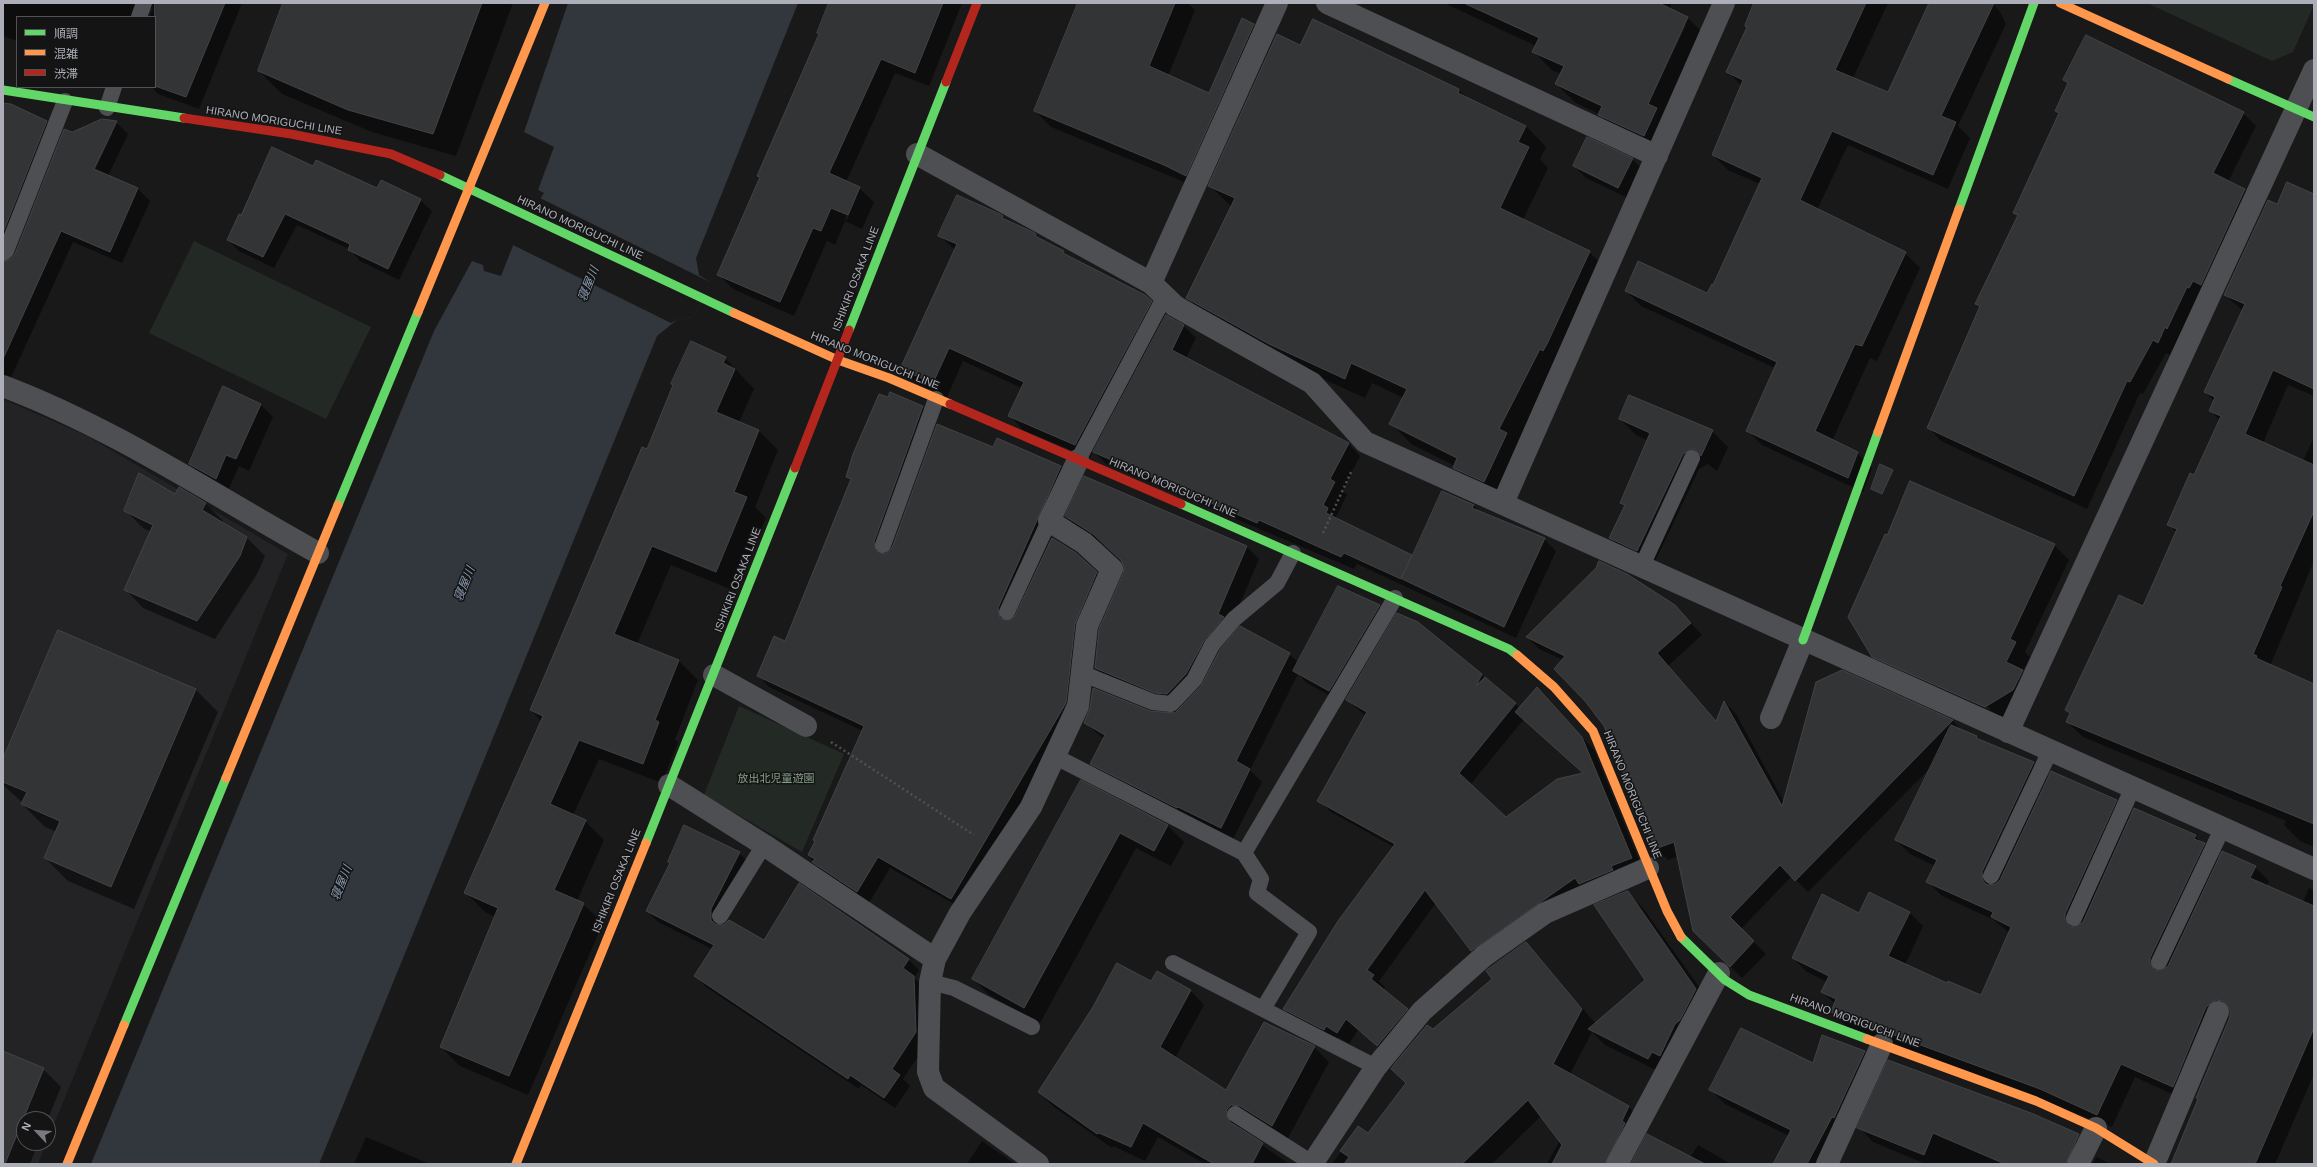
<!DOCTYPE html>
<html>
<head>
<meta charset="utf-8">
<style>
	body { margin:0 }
	#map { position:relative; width:2317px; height:1167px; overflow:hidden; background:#19191a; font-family:Arial,"Noto Sans JP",sans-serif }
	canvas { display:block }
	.frame { position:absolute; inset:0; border:4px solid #acafb8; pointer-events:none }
	.legend { position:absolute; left:16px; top:16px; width:140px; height:72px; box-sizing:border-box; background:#141415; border:1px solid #515256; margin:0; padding:5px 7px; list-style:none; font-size:12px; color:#acafb8 }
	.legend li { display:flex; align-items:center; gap:8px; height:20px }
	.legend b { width:20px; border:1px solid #515256 }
	.north { position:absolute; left:16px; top:1111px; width:40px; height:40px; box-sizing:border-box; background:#141415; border:1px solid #515256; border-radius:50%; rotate:295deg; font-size:11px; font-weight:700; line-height:16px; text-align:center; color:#acafb8 }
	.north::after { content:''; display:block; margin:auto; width:14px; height:18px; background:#797a81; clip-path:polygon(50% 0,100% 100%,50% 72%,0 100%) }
</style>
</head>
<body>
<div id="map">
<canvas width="2317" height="1167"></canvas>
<div class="frame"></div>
<ul class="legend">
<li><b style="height:5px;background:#63d668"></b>順調</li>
<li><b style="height:5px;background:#ff974d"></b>混雑</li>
<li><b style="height:5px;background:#b3261e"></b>渋滞</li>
</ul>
<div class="north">N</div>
</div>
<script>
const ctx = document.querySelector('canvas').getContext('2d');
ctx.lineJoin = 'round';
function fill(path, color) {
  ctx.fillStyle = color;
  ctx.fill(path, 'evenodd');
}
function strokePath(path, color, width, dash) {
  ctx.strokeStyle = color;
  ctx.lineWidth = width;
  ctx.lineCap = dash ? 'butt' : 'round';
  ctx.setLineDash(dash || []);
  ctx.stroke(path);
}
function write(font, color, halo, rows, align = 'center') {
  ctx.font = font + ' Arial,"Noto Sans JP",sans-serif';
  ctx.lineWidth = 3;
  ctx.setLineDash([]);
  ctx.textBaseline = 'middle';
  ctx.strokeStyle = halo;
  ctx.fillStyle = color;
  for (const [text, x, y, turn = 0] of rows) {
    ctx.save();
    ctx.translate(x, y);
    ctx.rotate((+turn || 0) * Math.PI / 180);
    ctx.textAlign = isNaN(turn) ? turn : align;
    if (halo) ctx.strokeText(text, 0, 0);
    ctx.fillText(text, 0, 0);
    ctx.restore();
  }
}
fill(new Path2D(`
	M3 399 87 436 288 554 48 1139V1119H24V1143H46L38 1164H3Z`), '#232325');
fill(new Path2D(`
	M2147 3H2314V5L2293 52 2272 61Z
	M194 241 371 327 326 419 149 333Z
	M739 706 844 754 802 852 704 795Z`), '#232924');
fill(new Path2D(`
	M568 3H798L696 258 699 275 710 282 694 317 678 319 657 336 319 1164H91L434 331 472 261 483 265 484 271 501 276 516 238 544 193 538 190 554 147 524 132Z`), '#32373e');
fill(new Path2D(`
	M540 198 710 282 694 317 678 319 671 323 511 244Z`), '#19191a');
fill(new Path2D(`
	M3 3H242L199 109 158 94 152 87H155V17H149L154 6 147 12 145 17H17V41L3 36Z
	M284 3H513L456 156 372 132 282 94 259 71Z
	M830 3H962L929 86 895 73 846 182 859 188 874 202 862 229 845 221 835 245 827 241 794 316 733 289 718 274 760 178 758 175 820 35 818 33ZM856 193H858L847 220H845Z
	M1079 3H1188L1195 10 1168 76 1209 94 1253 25 1270 41 1202 192 1182 181 1051 127 1035 111Z
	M1444 3H1672L1669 9 1688 18 1707 37 1663 155 1618 134 1599 114 1576 103 1556 84 1561 74 1553 71 1534 52 1536 46ZM1684 25H1686L1646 109 1645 108Z
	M1755 3H1888L1853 78 1888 94 1931 3H1992L1999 10 2006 24 1958 126 1970 138 1948 189 1848 145 1817 210 1905 253 1920 268 1877 361 1870 358 1832 441 1857 453 1872 468 1863 492 1762 445 1747 430 1775 368 1641 306 1626 291 1708 294 1714 286 1760 184 1728 170 1713 155 1742 86 1728 72 1748 28Z
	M1301 47 1459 90 1467 98 1526 126 1546 147 1540 159 1548 168 1523 220 1589 252 1610 272 1505 502 1474 488 1455 466 1411 444 1391 423 1404 398 1372 383 1365 398 1290 364 1207 318 1187 298 1232 207 1210 186Z
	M2064 80 2243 113 2256 126 2228 182 2245 190 2258 203 2171 355 2166 353 2143 394 2140 393 2087 509 1941 441 1928 427 1980 308 1977 304 2018 216 2015 212 2060 114 2056 111 2068 84Z
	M3 107 46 122 58 134 7 262 16 255 72 133 116 122 128 134 108 176 138 189 150 201 122 263 73 242 9 382 3 379ZM110 132H113L93 174 91 173Z
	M1632 159 1644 171 1630 199 1586 178 1574 166Z
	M314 167 378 189 420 200 432 211 399 280 360 261 349 249 297 225 274 268 239 251 228 240 242 217Z
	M2314 195V396L2288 385 2263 443 2303 461 2314 437V561L2270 666 2314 686V847L2300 841 2284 825 2286 821 2083 737 2067 722 2071 715 2066 710 2144 608 2176 532 2169 524 2195 476 2220 421 2210 410 2214 401 2205 392 2243 311 2225 295 2277 205Z
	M1002 216 1008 222 1035 235 1042 241 1145 296 1166 317 1184 326 1196 338 1186 358 1346 441 1360 456 1343 490 1347 495 1336 517 1340 521 1413 558 1473 505 1480 512 1544 539 1556 551 1516 638 1357 564 1354 569 1106 464 1093 451 1090 458 1023 430 1009 415 1022 388 963 361 947 397 916 383 901 369 955 250 939 235Z
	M691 343 725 358 754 389 739 422 759 431 778 450 755 507 766 518 735 591 671 565 637 644 679 661 698 680 675 739 678 742 662 783 599 759 573 815 585 821 604 840 577 901 583 904 603 923 528 1095 460 1066 441 1047 495 917 485 912 465 892 542 722 531 710 648 450Z
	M260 404 273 417 249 471 239 466 228 491 202 476 190 464Z
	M922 407 934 419 885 556 993 449 997 440 1061 467 1072 478 1009 622 1096 573 1108 585 1077 715 963 909 890 868 869 903 825 874 814 862 809 855 863 731 769 687 758 675 786 642 851 481 847 477Z
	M1620 419 1712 431 1728 447 1717 471 1708 464 1699 469 1653 566 1626 554 1611 538 1625 506 1622 502 1648 441 1636 435Z
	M1085 477 1247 547 1259 559 1231 625 1216 653 1180 706 1108 680 1096 668 1125 567 1122 561 1106 546 1078 528 1066 516Z
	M176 496 205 503 223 521 222 523 247 538 265 556 257 574 215 639 143 608 126 590 151 532 143 528 125 510Z
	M2054 545 2069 560 2025 652 2030 657 2023 671 2037 685 2000 721 1888 671 1873 656ZM1879 659 1990 708 1989 710 1879 661Z
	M1379 606 1391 618 1341 702 1307 683 1298 674 1250 770 1262 782 1233 839 1103 776 1091 763 1104 739 1085 723 1149 712 1174 714 1289 654 1299 663Z
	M1687 619 1702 635 1668 666 1717 721 1725 702 1736 714 1784 802 1842 672 1953 721 1962 731 1981 741 2034 763 2049 778 2116 801 2131 816 2195 836 2219 859 2255 867 2269 881 2267 886 2303 902 2309 888 2314 890V1074L2275 1164H2201L2231 1013 2220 1021 2187 1101 2135 1077 2112 1127 1846 1026 1832 1012 1835 1004 1822 991 1827 982 1807 972 1793 958 1860 914 1909 912 1923 926 1905 965 1948 985 1981 997 2009 933 1994 920 1942 896 1928 882 1935 866 1910 854 1896 840 1931 767 1808 892 1792 876 1741 929 1766 954 1742 978 1706 943 1678 856 1668 860 1656 848 1605 726 1563 660 1539 649 1527 637Z
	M1481 675 1520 708 1549 701 1594 750 1643 870 1592 896 1483 962 1472 950 1436 903 1379 981 1385 987 1383 990 1419 1021 1389 1057 1358 1030 1349 1044 1338 1037 1336 1041 1296 1020 1284 1009 1394 847 1331 812 1319 800 1366 716 1347 700ZM1524 719 1584 774 1506 819 1470 785Z
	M195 689 218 712 134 909 68 881 45 858 57 832 45 827 22 804 23 803 3 785V762Z
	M1081 782 1168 826 1184 842 1171 866 1136 848 1040 1023 989 995 973 979Z
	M739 853 750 864 721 925 764 941 908 959 919 970 914 978 925 988 927 1043 903 1079 910 1086 895 1108 861 1085 859 1089 706 987 695 976 712 949 658 922 647 911 671 864 669 862Z
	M1627 892 1643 908 1712 1005 1664 1074 1605 1045 1592 1032 1570 1074 1628 1106 1643 1121 1625 1164H1547L1560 1140 1541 1116 1492 1164H1332L1358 1128 1368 1135 1407 1084 1433 1031 1493 979 1526 943 1596 1024 1647 980Z
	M1152 982 1190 990 1204 1005 1175 1058 1227 1092 1314 1047 1329 1062 1287 1140 1245 1120 1239 1129 1289 1164H1205L1158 1137 1145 1161 1113 1146 1112 1148 1054 1107 1039 1092Z
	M3 1052 43 1069 61 1087 48 1119H24V1143H38L30 1164H3Z
	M1864 1052 1879 1066 1829 1164H1774L1789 1136 1725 1104 1711 1090Z
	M1859 1127 2067 1130 2081 1144 2086 1164H1926L1873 1142Z
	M366 1137 430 1164H354Z
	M982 1141 1015 1164H967Z
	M1698 1145 1731 1164H1632L1690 1158Z
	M2097 1157 2110 1164H2092Z`), '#0007');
const building = new Path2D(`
	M155 3H225L186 97 155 86Z
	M283 3H482L433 134 348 110 258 71Z
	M829 3H943L915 73 881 59 829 173 860 187 848 215 831 208 821 231 813 228 780 302 717 275 760 177 757 176 819 34 817 33Z
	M1078 3H1175L1149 66 1209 93 1242 18 1254 24 1186 176 1164 165 1034 111Z
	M1464 3H1659L1688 17 1648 104 1657 108 1644 136 1598 115 1602 106 1555 84 1564 66 1532 52 1539 38Z
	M1754 3H1866L1835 70 1888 92 1929 3H1994L1941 116 1956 122 1933 175 1832 131 1800 200 1906 252 1862 346 1855 344 1815 431 1858 452 1848 478 1746 431 1777 362 1625 291 1638 261 1707 293 1712 284 1713 285 1762 178 1712 155 1743 80 1726 72 1747 27 1745 26Z
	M1313 19 1459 89 1458 93 1526 126 1518 142 1529 147 1500 208 1590 251 1547 344 1543 351 1540 349 1499 429 1507 433 1484 482 1453 468 1457 458 1389 424 1407 389 1351 363 1345 379 1269 344 1186 298 1235 198 1208 186 1277 34 1300 45Z
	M2086 35 2244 112 2213 173 2245 189 2201 285 2193 281 2189 288 2187 287 2167 329 2165 327 2158 343 2153 340 2130 382 2127 381 2074 496 1927 428 1980 306 1975 304 2018 215 2013 213 2059 113 2055 111 2068 83 2063 80Z
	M3 103 11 104 47 121 3 233Z
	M102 119 117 121 94 169 138 188 110 252 61 231 3 359V262L11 259 15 254 64 129 72 132Z
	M1587 137 1633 158 1618 188 1573 166Z
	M272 147 313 166 316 160 377 188 381 180 421 199 388 269 348 250 350 244 285 214 263 257 227 240 239 214 241 215Z
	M2287 182 2314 194V389L2273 370 2245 434 2314 465V511L2280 586 2282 587 2253 654 2257 656 2256 658 2314 684V824L2066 722 2070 713 2065 710 2119 595 2143 606 2177 529 2167 525 2190 473 2194 475 2221 416 2209 411 2215 397 2204 392 2245 304 2224 295 2268 200 2277 204Z
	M957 195 1000 214 1003 216 1002 218 1033 232 1036 234 1035 236 1064 251 1063 253 1145 295 1152 301 1075 445 1008 416 1024 382 949 348 933 383 900 369 957 244 938 236Z
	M1166 315 1184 325 1172 350 1349 443 1330 479 1335 482 1323 505 1328 508 1326 513 1412 555 1401 579 1344 553 1341 557 1259 520 1257 523 1093 452Z
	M691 341 726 357 723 363 735 369 716 412 759 430 734 492 747 497 716 572 652 546 614 634 679 660 655 720 659 722 643 764 579 740 550 804 586 820 554 890 584 903 509 1076 440 1047 498 908 464 893 543 716 530 710 642 447 647 449 673 385 671 384Z
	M223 386 261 404 236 459 226 455 216 479 189 464Z
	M890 392 923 406 874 542 876 551 885 554 892 548 937 424 993 447 997 438 1061 466 998 608 1000 618 1008 621 1015 616 1052 538 1076 553 1097 572 1075 624 1066 703 951 899 878 857 857 892 812 862 815 859 808 855 815 841 813 840 864 726 757 676 774 636 785 641 851 479 846 477 853 454 879 394 888 397Z
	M1629 395 1713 430 1701 456 1696 450 1692 449 1683 454 1637 551 1609 538 1625 505 1620 503 1650 433 1619 419Z
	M1880 464 1893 470 1882 494 1871 489Z
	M139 473 175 494 179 487 206 503 202 510 247 537 240 556 197 621 124 590 153 525 124 511Z
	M1084 476 1247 546 1218 614 1224 617 1204 641 1186 674 1167 694 1155 693 1095 668 1099 629 1123 574 1124 567 1121 560 1093 534 1065 516Z
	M1910 481 2055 544 2010 639 2016 642 2006 662 2023 670 2013 690 1985 707 1872 657 1848 617 1885 534 1887 535Z
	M1442 491 1474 505 1472 508 1545 538 1504 627 1402 579Z
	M1599 561 1627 574 1675 605 1691 623 1657 653 1716 721 1724 701 1782 806 1816 682 1842 670 1953 720 1795 881 1780 865 1730 917 1754 941 1730 967 1693 931 1674 842 1655 849 1604 726 1585 701 1554 669 1565 656 1526 637 1596 568Z
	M1338 586 1380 605 1329 691 1293 671Z
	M1397 613 1418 622 1482 674 1476 686 1485 677 1516 703 1459 773 1506 817 1557 779 1583 773 1515 712 1537 687 1582 737 1632 858 1611 866 1613 870 1579 884 1575 878 1471 951 1425 890 1367 970 1374 975 1371 979 1408 1009 1377 1046 1346 1019 1337 1033 1326 1026 1324 1030 1283 1009 1338 921 1395 844 1317 801 1367 712 1346 700Z
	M1240 626 1290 653 1236 761 1250 769 1221 828 1178 807 1177 808 1090 764 1105 735 1084 723 1090 708 1093 688 1150 711 1175 713 1201 686 1220 650Z
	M58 630 196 689 111 887 44 858 60 821 21 804 27 792 3 782V759Z
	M1951 725 1977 736 1976 738 2034 762 1982 872 1983 881 1987 885 1996 884 2000 880 2051 771 2117 800 2065 914V919L2070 926 2075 927 2083 922 2134 808 2196 835 2194 839 2205 843 2150 958V963L2155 970 2160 971 2168 966 2222 851 2256 866 2250 878 2314 906V1028L2255 1164H2171L2198 1099 2196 1098 2230 1017V1010L2223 1001 2216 1000 2206 1007 2173 1087 2121 1064 2097 1115 2040 1089 1831 1012 1836 999 1821 992 1829 976 1792 958 1822 894 1859 913 1869 892 1910 912 1888 956 1947 983 1948 981 1981 995 2011 927 1991 917 1993 912 1926 882 1937 860 1895 840Z
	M1081 780 1168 825 1154 851 1120 833 1024 1008 972 979Z
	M684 825 740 852 711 909V920L715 924 724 925 729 920 764 940 799 883 909 959 903 968 914 976 916 1032 892 1069 900 1075 884 1098 850 1075 848 1079 694 976 714 945 646 911 670 863 668 862Z
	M1628 891 1696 989 1680 1020 1675 1024 1660 1056 1652 1052 1648 1059 1588 1029 1645 980 1594 905Z
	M1526 942 1582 1009 1553 1064 1629 1106 1622 1121 1625 1123 1605 1164H1552L1562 1145 1528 1100 1462 1164H1344L1349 1157 1340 1151 1358 1126 1368 1133 1406 1083 1391 1069 1396 1062 1427 1025 1433 1029 1492 979 1486 971Z
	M1117 963 1151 981 1157 971 1191 990 1160 1047 1226 1090 1264 1022 1315 1046 1272 1126 1240 1106 1231 1105 1227 1109 1226 1114 1230 1122 1263 1143 1252 1164H1214L1143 1123 1131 1147 1099 1133 1097 1134 1038 1092 1093 1007Z
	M1741 1028 1813 1063 1822 1035 1865 1051 1834 1118 1832 1117 1807 1164H1773L1791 1130 1709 1090Z
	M3 1051 44 1068 5 1164H3Z
	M1888 1060 2031 1113 2079 1134 2066 1164H2005L1933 1133 1924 1155 1857 1128Z
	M1647 1134 1705 1164H1631Z`);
fill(building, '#333435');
strokePath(building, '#424346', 1);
strokePath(new Path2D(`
	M1323 533 1352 470
	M831 742 974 835`), '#4f5053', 2.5, [2, 3]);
strokePath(new Path2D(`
	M139 17 144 3
	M107 108 114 87
	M3 253 6 251 65 101
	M1078 460 1165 296
	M883 545 936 399
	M1642 566 1692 458
	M1007 612 1049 521
	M1081 673 1153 702 1171 704 1194 680 1212 645 1234 619 1277 583 1293 553
	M1054 756 1244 853
	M1991 876 2050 751
	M720 916 764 845
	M2074 918 2133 787
	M2159 962 2223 827
	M1173 963 1376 1067
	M930 982 954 988 1032 1027
	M1263 1009 1309 932 1257 893 1261 879 1244 853 1395 598
	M1235 1114 1312 1163`), '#4e4f52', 16);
strokePath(new Path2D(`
	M1327 3 1657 156
	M917 154 1151 283 1175 306 1312 383 1365 442 2314 869
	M1151 283 1277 3
	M3 386C114 428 215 496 318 553
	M1503 503 1724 3
	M714 675 806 726
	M1771 718 1803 640
	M2008 732 2314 70
	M669 785 764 845 935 959
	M1038 1164 934 1088 928 1072 930 982 935 959 960 913 1031 807 1078 706 1087 626 1112 569 1084 543 1049 521 1078 460
	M1312 1164 1376 1067 1422 1011 1484 956 1545 913 1648 868
	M1617 1164 1719 973
	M1827 1164 1882 1044
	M2078 1164 2096 1128
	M2154 1164 2218 1012`), '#4e4f52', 22);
strokePath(new Path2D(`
	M2228 79 2314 117
	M3 90 184 118
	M440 175 734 313
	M1959 209 2034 3
	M849 330 946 82
	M1181 504 1509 649 1517 655
	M338 505 418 312
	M1803 640 1878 432
	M646 843 795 468
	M1681 937 1725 980 1749 995 1867 1039
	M124 1025 226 778`), '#63d668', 9);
strokePath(new Path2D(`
	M2060 3 2228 79
	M418 312 545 3
	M734 313 838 360 889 378 950 404
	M1878 432 1959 209
	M1517 655 1554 687 1593 731 1667 911 1681 937
	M226 778 338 505
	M1867 1039 2036 1101 2096 1128 2154 1164
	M67 1164 124 1025
	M516 1164 646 843`), '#ff974d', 9);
strokePath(new Path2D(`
	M946 82 977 3
	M184 118 291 134 391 154 440 175
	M950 404 1181 504
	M795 468 849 330`), '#b3261e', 9);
write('11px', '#acafb8', '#141415', [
	["HIRANO MORIGUCHI LINE",274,121,9],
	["HIRANO MORIGUCHI LINE",580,228,25],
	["ISHIKIRI OSAKA LINE",856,279,-69],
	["HIRANO MORIGUCHI LINE",875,361,22],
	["HIRANO MORIGUCHI LINE",1173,488,23],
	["ISHIKIRI OSAKA LINE",738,580,-69],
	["HIRANO MORIGUCHI LINE",1632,795,68],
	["ISHIKIRI OSAKA LINE",617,881,-68],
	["HIRANO MORIGUCHI LINE",1855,1021,20]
]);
write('11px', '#86a189', '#141415', [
	["放出北児童遊園",776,779]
]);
write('italic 12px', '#889aaf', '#141415', [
	["寝屋川",589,284,-68],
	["寝屋川",465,584,-68],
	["寝屋川",342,883,-68]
]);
</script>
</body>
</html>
